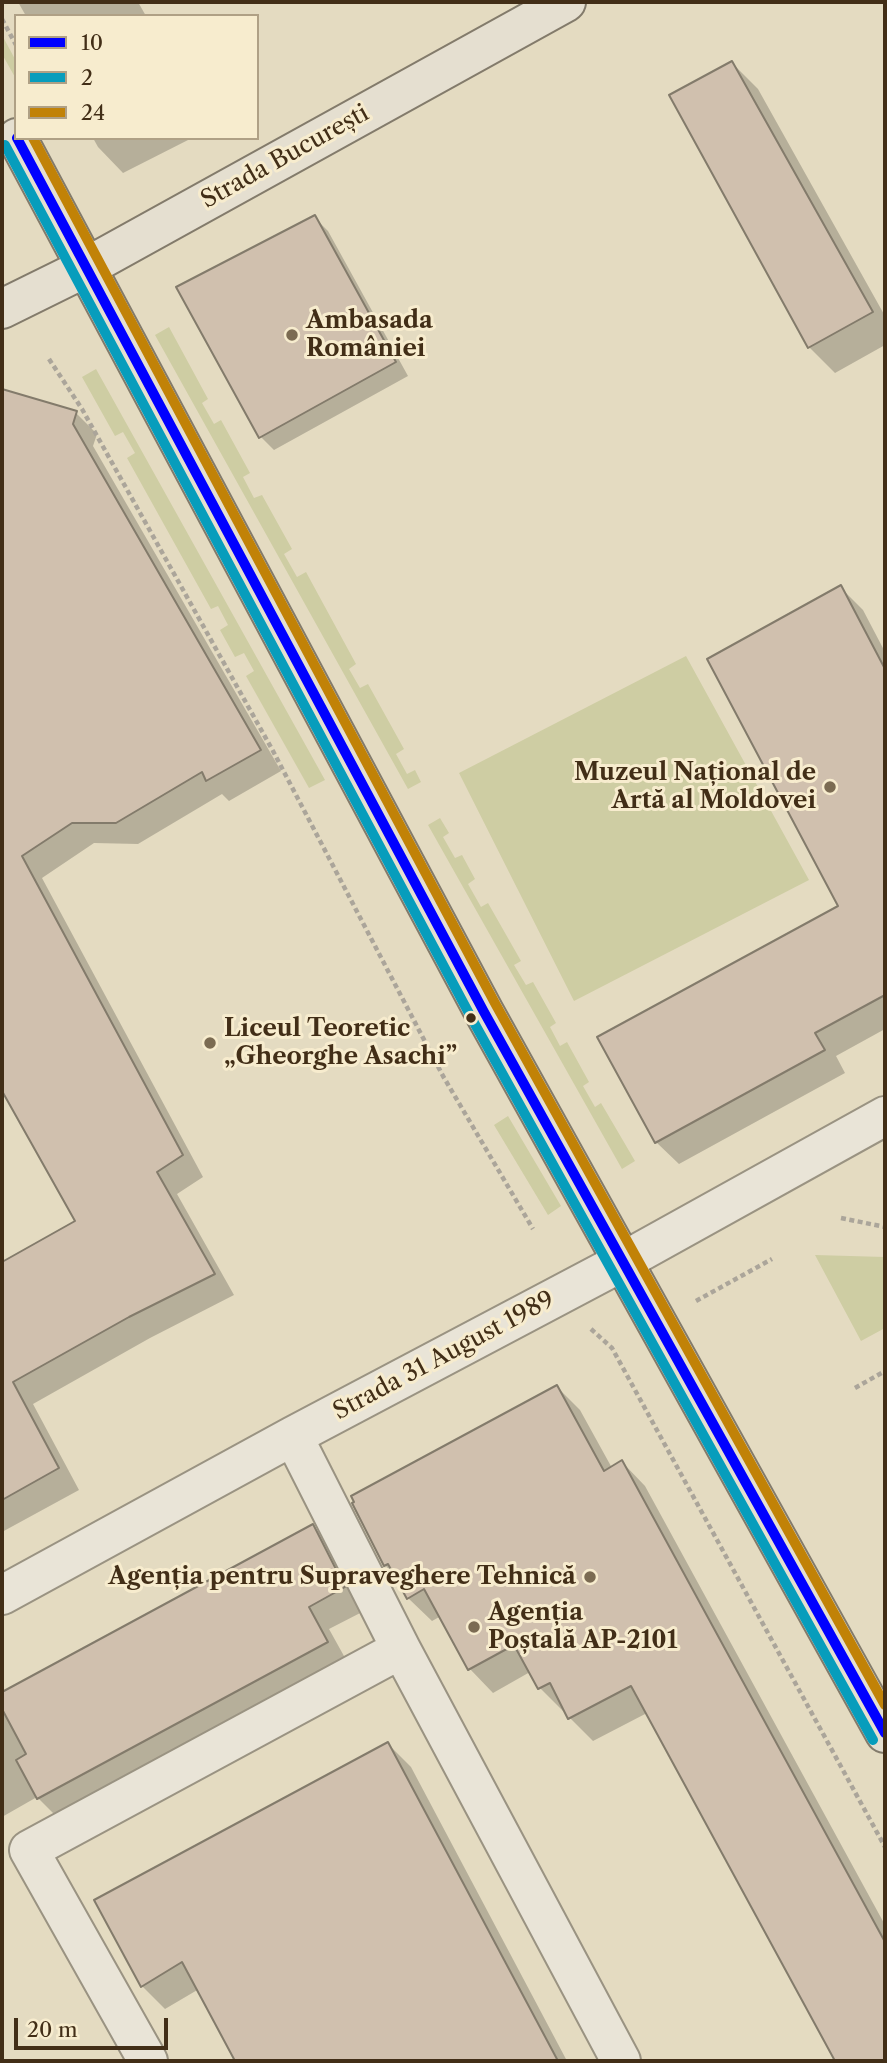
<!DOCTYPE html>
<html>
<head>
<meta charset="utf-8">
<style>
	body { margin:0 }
	#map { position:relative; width:887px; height:2063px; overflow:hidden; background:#e4dbc1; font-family:"Libre Caslon Text",serif }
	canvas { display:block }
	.frame { position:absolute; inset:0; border:4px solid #422e17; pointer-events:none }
	.legend { position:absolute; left:14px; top:14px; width:245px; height:126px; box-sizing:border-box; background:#f7ecce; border:2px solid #afa085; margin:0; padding:9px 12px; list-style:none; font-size:21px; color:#422e17 }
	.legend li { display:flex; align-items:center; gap:14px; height:35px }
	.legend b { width:35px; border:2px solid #afa085 }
	.scale { position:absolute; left:14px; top:2018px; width:154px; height:32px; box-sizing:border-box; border:4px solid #422e17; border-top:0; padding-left:9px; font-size:21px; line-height:24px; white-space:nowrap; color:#422e17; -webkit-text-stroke:5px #f7ecce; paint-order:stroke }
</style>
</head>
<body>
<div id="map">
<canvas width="887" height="2063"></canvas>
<div class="frame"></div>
<ul class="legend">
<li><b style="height:9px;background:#00f"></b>10</li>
<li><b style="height:9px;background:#079dbc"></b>2</li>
<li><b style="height:9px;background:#c18207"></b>24</li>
</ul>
<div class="scale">20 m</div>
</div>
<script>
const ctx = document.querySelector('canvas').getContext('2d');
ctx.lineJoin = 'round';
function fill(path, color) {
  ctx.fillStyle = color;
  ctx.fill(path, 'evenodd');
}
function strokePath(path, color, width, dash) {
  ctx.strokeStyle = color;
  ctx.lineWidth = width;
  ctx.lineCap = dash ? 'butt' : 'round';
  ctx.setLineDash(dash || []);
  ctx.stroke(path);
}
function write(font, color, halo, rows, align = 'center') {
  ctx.font = font + ' "Libre Caslon Text",serif';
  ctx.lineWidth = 6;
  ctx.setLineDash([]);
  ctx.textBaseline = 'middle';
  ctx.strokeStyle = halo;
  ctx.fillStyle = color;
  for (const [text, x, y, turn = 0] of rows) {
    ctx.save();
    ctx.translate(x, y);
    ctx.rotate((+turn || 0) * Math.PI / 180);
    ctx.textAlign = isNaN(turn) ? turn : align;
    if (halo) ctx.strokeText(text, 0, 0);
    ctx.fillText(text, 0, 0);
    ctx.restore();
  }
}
fill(new Path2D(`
	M2 35 16 61V79L2 54Z
	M169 327 208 399 202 403 214 424 221 420 250 473 243 477 254 498 262 495 292 549 284 554 297 577 306 572 356 664 349 669 360 688 368 684 404 749 396 754 407 774 415 770 421 782 408 789 155 335Z
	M96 369 325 780 309 788 246 676 254 671 244 653 235 657 220 630 228 625 218 606 211 609 127 458 135 453 123 432 115 436 82 377Z
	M686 656 809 880 574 1001 459 773Z
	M440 818 449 833 443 837 455 858 462 855 475 879 468 884 481 907 488 903 521 961 514 965 526 985 533 982 556 1023 550 1027 560 1046 567 1042 589 1082 583 1086 595 1107 601 1103 635 1161 622 1169 428 825Z
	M508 1116 561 1206 548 1215 494 1125Z
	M815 1255 885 1257V1328L861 1341Z`), '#cecda3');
fill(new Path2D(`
	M18 2H138L146 16H26Z
	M732 63 758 89 885 316V345L835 373 809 347 671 96Z
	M93 138H192L123 173 98 147Z
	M314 217 328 231 408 376 274 450 260 436Z
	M2 390 76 413 97 434 93 446 281 771 229 801 222 794 138 844 94 843 42 878 203 1177 177 1194 234 1295 150 1338 33 1404 79 1490 2 1532V1264L77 1222 2 1087V763L13 757 2 754Z
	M841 588 863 610 885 652V1029L836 1056 845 1073 679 1164 656 1142 840 907Z
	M557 1387 580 1410 612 1468 622 1462 645 1486 885 1925V2061H837L647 1713 593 1741 570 1718 566 1710 563 1711 539 1687 530 1672 493 1693 470 1669 441 1616 432 1621 408 1598 397 1578 385 1565Z
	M313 1526 335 1548 366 1610 329 1629 349 1665 60 1820 37 1797 2 1817V1694Z
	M388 1744 411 1767 567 2061H237L199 1989 165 2009 142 1986Z`), '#0003');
const building = new Path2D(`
	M732 61 873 312 808 348 669 95Z
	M315 215 396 362 259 438 176 287Z
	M2 389 77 411 73 424 261 750 206 781 202 772 116 823H72L22 856 183 1155 157 1172 215 1274 129 1317 13 1382 59 1468 2 1500V1262L75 1221 2 1091Z
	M841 585 885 669V995L815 1033 825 1050 655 1143 597 1037 838 906 707 659Z
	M557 1385 604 1471 622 1460 885 1942V2061H835L631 1686 568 1719 550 1683 538 1689 514 1645 468 1670 424 1589 407 1599 388 1564 384 1566 352 1503 354 1502 351 1496Z
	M313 1524 345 1587 309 1607 328 1642 37 1799 16 1760 26 1754 2 1709V1692Z
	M388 1742 558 2061H235L182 1962 141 1987 94 1900Z`);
fill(building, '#d0c0ae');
strokePath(building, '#837b6b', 2);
const minor = new Path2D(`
	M293 1436 401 1649 621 2061
	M2 1595 293 1436 622 1262 885 1116
	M148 2061 29 1850 401 1649`);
const major = new Path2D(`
	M17 138 484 1012 885 1733
	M2 309 85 268 566 2`);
strokePath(minor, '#9a9382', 42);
strokePath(major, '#837b6b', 42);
strokePath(new Path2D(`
	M2 19 16 45
	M49 359 82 409 273 751 443 1076 533 1229
	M841 1218 885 1227
	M696 1301 772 1259
	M591 1329 612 1348 885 1847
	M855 1388 885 1371`), '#aba59a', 4.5, [5, 3.5]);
strokePath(minor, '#e9e4d7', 38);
strokePath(major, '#e5dfd0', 38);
strokePath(new Path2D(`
	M17 138 484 1012 885 1733`), '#00f', 10);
strokePath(new Path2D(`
	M5 145 472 1019 873 1740`), '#079dbc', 10);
strokePath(new Path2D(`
	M33 138 496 1005 885 1705`), '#c18207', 10);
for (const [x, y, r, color] of [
	[292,335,7,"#7b6b52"],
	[830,787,7,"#7b6b52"],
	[471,1018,6,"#422e17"],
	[210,1043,7,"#7b6b52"],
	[590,1577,7,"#7b6b52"],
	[474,1627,7,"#7b6b52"]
]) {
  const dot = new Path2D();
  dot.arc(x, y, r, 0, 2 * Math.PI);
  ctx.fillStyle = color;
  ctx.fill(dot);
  strokePath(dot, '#f7ecce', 2.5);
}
write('24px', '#422e17', '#f7ecce', [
	["Strada București",285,157,-29],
	["Strada 31 August 1989",444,1356,-28]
]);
write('bold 24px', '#422e17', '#f7ecce', [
	["Ambasada",306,321],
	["României",306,349],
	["Muzeul Național de",816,773,"right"],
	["Artă al Moldovei",816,801,"right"],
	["Liceul Teoretic",224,1029],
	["„Gheorghe Asachi”",224,1057],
	["Agenția pentru Supraveghere Tehnică",576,1577,"right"],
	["Agenția",488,1613],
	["Poștală AP-2101",488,1641]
], 'left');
</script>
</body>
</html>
